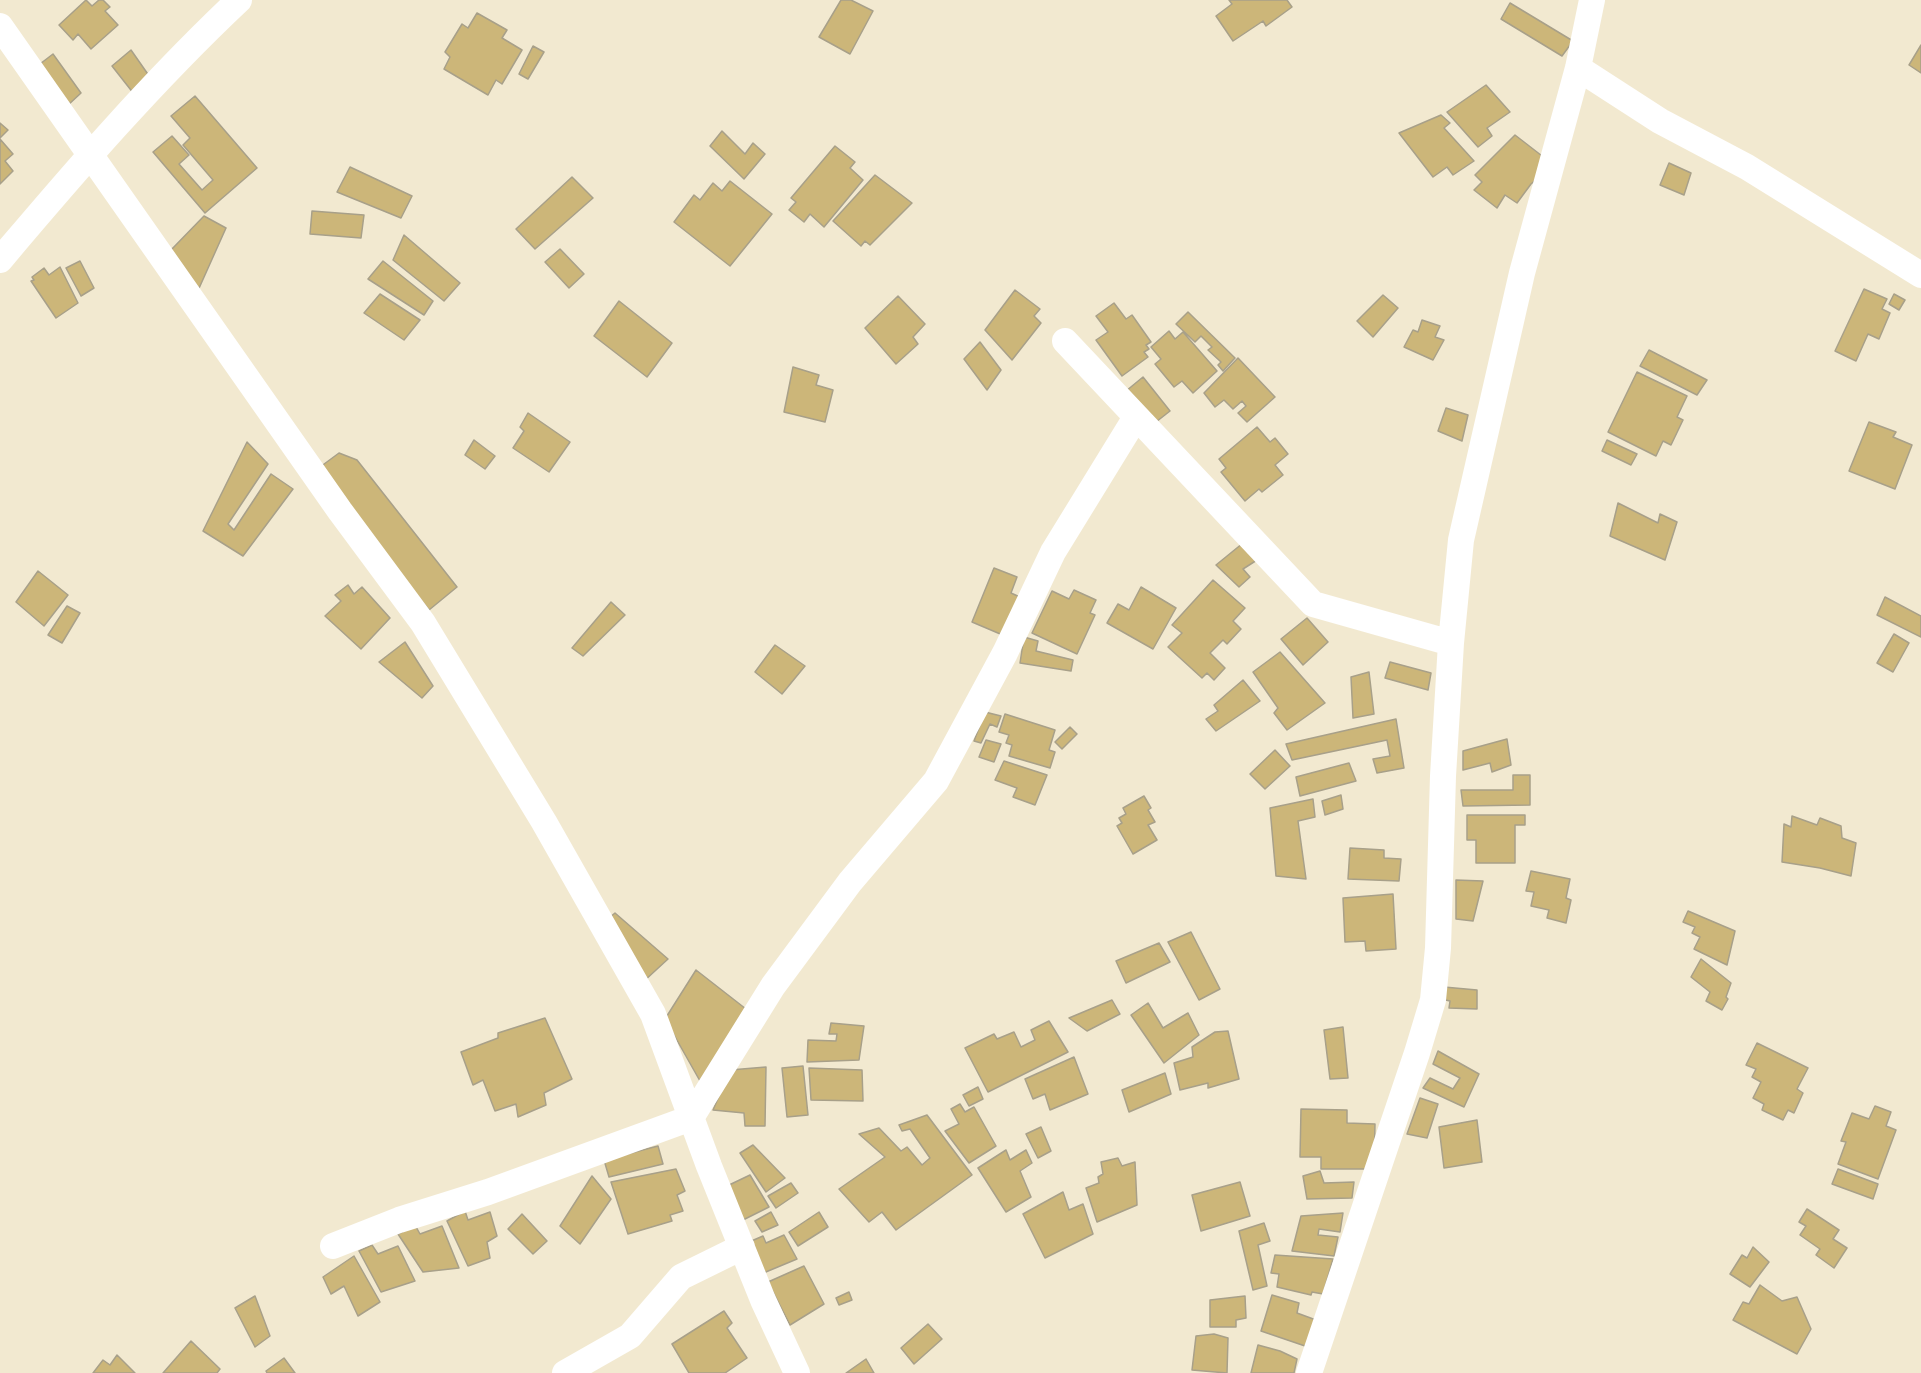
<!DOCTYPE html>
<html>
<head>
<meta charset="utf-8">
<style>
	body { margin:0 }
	canvas { display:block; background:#f2e9d0 }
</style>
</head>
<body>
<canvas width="1921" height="1373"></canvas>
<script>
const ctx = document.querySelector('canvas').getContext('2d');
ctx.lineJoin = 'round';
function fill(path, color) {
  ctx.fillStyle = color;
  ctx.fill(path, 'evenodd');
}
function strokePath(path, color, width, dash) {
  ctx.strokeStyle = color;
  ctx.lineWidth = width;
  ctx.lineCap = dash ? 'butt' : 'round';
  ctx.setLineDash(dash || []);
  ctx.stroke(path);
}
const building = new Path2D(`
	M86 0 92 6 99 0H103L110 7 105 11 118 25 91 49 78 34 73 40 59 25Z
	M841 0H851L873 11 850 54 819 37Z
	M1229 0H1287L1292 7 1266 26 1263 21 1233 41 1216 16 1232 4Z
	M1510 3 1573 41 1562 56 1501 19Z
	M477 13 507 30 502 38 522 50 502 84 496 80 488 95 444 69 450 57 445 52 462 24 468 28Z
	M1921 45V73L1909 65Z
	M533 46 544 52 528 79 519 74Z
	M131 50 152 80 134 94 112 66Z
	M53 54 81 93 67 106 36 67Z
	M1486 85 1510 112 1487 128 1492 136 1478 147 1447 112Z
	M195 96 257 168 205 213 153 152 172 136 189 155 179 164 202 190 213 180 183 145 190 138 171 116Z
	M1441 115 1450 123 1444 128 1474 161 1453 175 1447 167 1433 177 1399 133Z
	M0 123 8 130 0 138Z
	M722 131 745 154 753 143 765 154 744 179 710 146Z
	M1515 135 1546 159 1539 177 1531 184 1517 203 1505 195 1497 208 1474 190 1482 182 1475 175Z
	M0 139 13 154 5 161 13 171 0 184Z
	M835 146 855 162 850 168 863 180 824 227 810 214 804 222 789 210 796 202 791 198Z
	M1669 163 1691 173 1684 195 1660 185Z
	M350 167 412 196 401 218 337 192Z
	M875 175 912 203 870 245 865 241 861 246 833 221Z
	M572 177 593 198 535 249 516 229Z
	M730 181 772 214 730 266 674 222 694 195 700 200 713 183 722 191Z
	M312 211 364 215 361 238 310 234Z
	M204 216 226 228 196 295 169 252Z
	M404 235 460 283 444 301 393 260Z
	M560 249 584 274 569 288 545 262Z
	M80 261 94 288 81 296 66 268Z
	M383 261 433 301 424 315 368 279Z
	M60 267 78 303 56 318 31 281 34 280 32 277 44 268 49 275Z
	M1864 289 1887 299 1882 309 1890 313 1879 339 1868 334 1856 361 1835 351Z
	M1015 290 1040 309 1034 316 1041 323 1012 360 985 330Z
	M380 294 420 320 404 340 364 313Z
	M1894 294 1905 300 1899 310 1889 304Z
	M1383 295 1398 308 1373 337 1357 321Z
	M898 296 925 324 913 337 918 344 896 364 865 328Z
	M619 301 672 343 647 377 594 336Z
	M1114 303 1126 319 1132 315 1151 342 1146 345 1149 349 1144 352 1148 357 1122 376 1096 340 1108 332 1096 316Z
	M1188 312 1235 358 1223 371 1218 365 1221 362 1208 350 1212 347 1201 336 1195 342 1176 324Z
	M1422 320 1440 326 1435 337 1444 340 1433 360 1404 347 1413 330 1418 332Z
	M1169 331 1175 339 1183 332 1217 371 1193 393 1182 381 1174 387 1155 364 1161 359 1151 347Z
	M980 342 1001 370 987 390 964 359Z
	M1649 350 1707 380 1697 395 1640 366Z
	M1238 358 1275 397 1247 422 1238 413 1246 406 1242 401 1233 409 1224 400 1215 407 1204 393Z
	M793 367 819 375 816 385 833 390 825 422 784 412Z
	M1637 372 1687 396 1677 417 1683 420 1671 445 1663 441 1656 456 1608 432Z
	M1143 377 1170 411 1156 422 1126 391Z
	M1446 408 1468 415 1462 441 1438 431Z
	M528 413 570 442 549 472 513 448 524 431 520 427Z
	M1869 422 1896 432 1893 437 1912 445 1895 489 1849 471Z
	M1257 427 1270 442 1275 438 1288 454 1275 465 1283 475 1262 492 1259 489 1245 501 1221 472 1226 468 1219 459Z
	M474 440 495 456 485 469 465 455Z
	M1607 440 1637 454 1631 465 1602 451Z
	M247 442 268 464 228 524 234 530 271 474 293 489 243 556 203 531Z
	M339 453 357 460 457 587 429 610 316 470Z
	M1618 503 1658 523 1660 514 1677 522 1665 560 1610 536Z
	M1243 543 1257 560 1243 569 1250 577 1239 587 1216 565Z
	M994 568 1017 577 1011 593 1022 598 1005 636 972 622Z
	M38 571 68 595 44 626 16 602Z
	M1213 580 1245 608 1233 621 1241 629 1227 644 1223 640 1210 653 1225 668 1214 680 1207 673 1202 678 1168 647 1182 633 1172 625Z
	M348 585 354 594 362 587 390 618 361 649 325 616 341 601 335 595Z
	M1141 587 1176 608 1153 649 1107 623 1118 604 1129 610Z
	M1074 590 1096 600 1090 613 1095 615 1077 654 1032 633 1052 591 1069 599Z
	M1885 597 1921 616V637L1877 615Z
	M611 602 625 615 583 656 572 648Z
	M67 606 80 613 62 643 48 635Z
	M1307 618 1328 642 1303 665 1281 639Z
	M1894 634 1909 643 1893 672 1877 663Z
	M1024 637 1038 641 1036 651 1073 660 1071 671 1020 663Z
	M405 642 433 686 422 698 379 662Z
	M775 645 805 666 782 694 755 672Z
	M1280 652 1325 703 1287 730 1274 713 1278 708 1253 672Z
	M1390 662 1431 673 1428 690 1385 678Z
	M1369 672 1374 714 1353 718 1351 677Z
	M1243 680 1260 701 1216 731 1206 719 1218 711 1214 705Z
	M985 712 1001 716 997 727 990 724 981 743 974 741Z
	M1005 714 1055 730 1049 750 1055 752 1050 768 1009 756 1012 745 1006 743 1009 735 999 732Z
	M1396 719 1404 768 1377 773 1373 759 1390 756 1387 740 1292 760 1286 744Z
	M1070 727 1077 734 1062 749 1055 742Z
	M1507 739 1511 765 1492 772 1490 763 1463 770V751Z
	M986 740 1001 744 994 762 979 757Z
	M1275 750 1290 766 1265 789 1250 774Z
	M1004 761 1047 775 1035 805 1013 797 1017 788 995 780Z
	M1349 763 1356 781 1300 796 1296 777Z
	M1513 775H1530V805L1463 806 1461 790H1513Z
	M1341 795 1343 809 1325 815 1322 801Z
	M1144 796 1151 808 1148 810 1155 822 1148 825 1157 840 1133 854 1117 826 1122 823 1119 818 1126 814 1123 808Z
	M1313 799 1315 817 1298 821 1306 879 1276 876 1270 808Z
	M1467 815H1525V825H1515V863H1476V840H1467Z
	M1792 816 1817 825 1820 818 1841 826 1842 838 1856 843 1851 876 1820 868 1782 862 1784 824 1791 827Z
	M1350 848 1384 850V858L1401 859 1399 881 1348 879Z
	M1531 871 1570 879 1566 898 1571 900 1566 923 1547 918 1549 910 1531 906 1534 892 1526 891Z
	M1456 880 1483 881 1473 921 1456 919Z
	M1393 894 1396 949 1366 951 1365 941 1345 942 1343 898Z
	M1688 911 1735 931 1727 965 1694 949 1700 937 1692 933 1695 927 1683 922Z
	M615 913 668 959 643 982 604 922Z
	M1191 932 1220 989 1199 1000 1168 942Z
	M1159 943 1170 962 1126 983 1116 961Z
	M1701 959 1731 983 1726 997 1728 999 1722 1010 1706 1001 1710 992 1691 977Z
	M696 970 746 1009 700 1081 665 1019Z
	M1444 987 1477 990V1009L1449 1008 1450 1001 1441 999Z
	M1112 1000 1120 1014 1087 1031 1069 1018Z
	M1148 1003 1163 1028 1188 1013 1199 1035 1164 1063 1131 1015Z
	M545 1018 572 1079 544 1093 546 1105 518 1117 516 1104 495 1111 483 1080 473 1085 461 1052 498 1038V1033Z
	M1049 1021 1068 1052 988 1092 965 1048 994 1034 997 1039 1014 1032 1021 1047 1035 1040 1031 1030Z
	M831 1023 864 1026 859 1060 807 1062 808 1040 836 1041 837 1034H829Z
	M1343 1027 1348 1078 1330 1079 1324 1030Z
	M1228 1031 1239 1079 1208 1088V1083L1180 1090 1174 1063 1193 1057 1192 1047 1215 1032Z
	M1757 1043 1808 1068 1797 1089 1803 1093 1794 1113 1788 1110 1783 1120 1762 1110 1764 1104 1753 1098 1761 1082 1752 1077 1756 1069 1746 1065Z
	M1438 1051 1479 1074 1464 1107 1423 1088 1430 1078 1453 1089 1460 1078 1433 1064Z
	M1074 1057 1088 1094 1050 1110 1045 1094 1033 1099 1025 1079Z
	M803 1066 808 1115 787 1117 782 1068Z
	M766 1067 765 1126H745L744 1113 713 1110 730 1070Z
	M809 1068 862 1070 863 1101 811 1100Z
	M1165 1073 1171 1094 1129 1112 1122 1090Z
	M978 1087 983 1099 969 1106 963 1095Z
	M1420 1098 1438 1104 1427 1138 1407 1134Z
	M960 1104 965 1112 974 1107 996 1146 969 1163 945 1131 959 1124 951 1109Z
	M1875 1106 1891 1112 1886 1126 1896 1130 1878 1179 1838 1164 1846 1142 1841 1141 1852 1113 1869 1119Z
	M1301 1109 1347 1110V1123L1375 1124 1374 1169H1321V1157H1300Z
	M927 1115 972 1175 896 1230 882 1212 869 1222 839 1189 885 1157 859 1134 879 1128 901 1151 907 1147 922 1165 930 1158 910 1129 902 1131 899 1125Z
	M1477 1120 1482 1162 1444 1168 1439 1127Z
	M1041 1127 1051 1151 1038 1158 1026 1134Z
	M753 1145 785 1178 766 1192 740 1153Z
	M658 1146 663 1164 609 1177 604 1160Z
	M1006 1150 1010 1160 1026 1150 1032 1163 1020 1171 1031 1197 1006 1212 978 1168Z
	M1118 1158 1122 1166 1135 1162 1137 1205 1097 1222 1086 1188 1099 1183 1098 1177 1103 1174 1101 1162Z
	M676 1169 685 1191 677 1195 683 1211 670 1215 672 1221 628 1234 611 1182Z
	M1838 1169 1878 1184 1873 1199 1832 1184Z
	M1320 1171 1324 1183 1354 1182 1352 1198 1307 1199 1303 1176Z
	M750 1175 769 1207 743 1220 727 1186Z
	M592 1176 611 1199 580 1244 560 1226Z
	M1240 1182 1250 1216 1201 1231 1192 1195Z
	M791 1183 798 1193 776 1208 768 1196Z
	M1063 1192 1069 1210 1083 1204 1093 1234 1045 1258 1023 1214Z
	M1807 1209 1839 1230 1833 1239 1847 1248 1834 1268 1816 1255 1820 1249 1800 1235 1806 1226 1799 1222Z
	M465 1211 468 1220 490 1212 497 1236 487 1242 490 1258 468 1266 447 1221Z
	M771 1212 778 1225 762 1232 755 1221Z
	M819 1212 828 1227 798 1246 789 1232Z
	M1343 1213 1340 1232 1319 1229 1318 1235 1338 1237 1334 1256 1292 1251 1301 1216Z
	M522 1214 547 1241 533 1254 508 1229Z
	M1264 1223 1270 1241 1258 1245 1267 1286 1253 1290 1239 1231Z
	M415 1225 420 1234 442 1226 459 1268 423 1272 398 1234Z
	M784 1235 797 1259 761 1274 749 1242 763 1236 766 1243Z
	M372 1245 378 1254 398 1246 415 1281 381 1292 359 1251Z
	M1753 1247 1769 1262 1750 1287 1730 1274 1742 1255 1747 1258Z
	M1275 1255 1333 1259 1323 1294 1312 1292 1311 1295 1277 1287 1279 1274 1271 1273Z
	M354 1256 380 1302 358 1316 344 1286 331 1294 323 1277Z
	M804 1266 824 1304 790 1325 768 1282Z
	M1760 1285 1782 1301 1797 1297 1811 1329 1797 1354 1733 1320 1743 1302 1749 1304Z
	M849 1292 852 1300 839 1305 836 1298Z
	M1272 1295 1299 1303 1297 1313 1316 1320 1308 1347 1261 1331Z
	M255 1296 270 1336 255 1347 235 1308Z
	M1245 1296 1246 1318 1236 1320V1327H1210V1300Z
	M724 1311 732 1323 727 1328 747 1358 725 1373H689L672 1344Z
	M928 1324 942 1339 914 1364 901 1348Z
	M1214 1334 1228 1338 1227 1373 1192 1370 1196 1336Z
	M191 1341 220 1369 217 1373H163Z
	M1258 1345 1280 1351 1297 1359 1294 1373H1251Z
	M117 1355 135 1373H93L103 1360 110 1365Z
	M284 1358 295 1373H267L266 1371Z
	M866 1359 874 1373H846Z`);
fill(building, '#ccb679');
strokePath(building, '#a8a089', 1.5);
strokePath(new Path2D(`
	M0 26 340 511 423 623 544 822 653 1014 709 1166 763 1300 797 1373
	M1578 68 1660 121 1747 167 1921 275
	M0 260C76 170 153 81 239 0
	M1065 341 1313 604 1451 643
	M333 1246 399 1220 488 1192 691 1118 773 986 850 882 936 781 1005 653 1053 552 1136 417
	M565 1373 630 1336 681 1277 742 1247
	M1309 1373 1417 1053 1433 1000 1438 948 1443 776 1451 643 1461 540 1522 273 1578 68 1592 0`), '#fff', 26);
</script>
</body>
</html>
